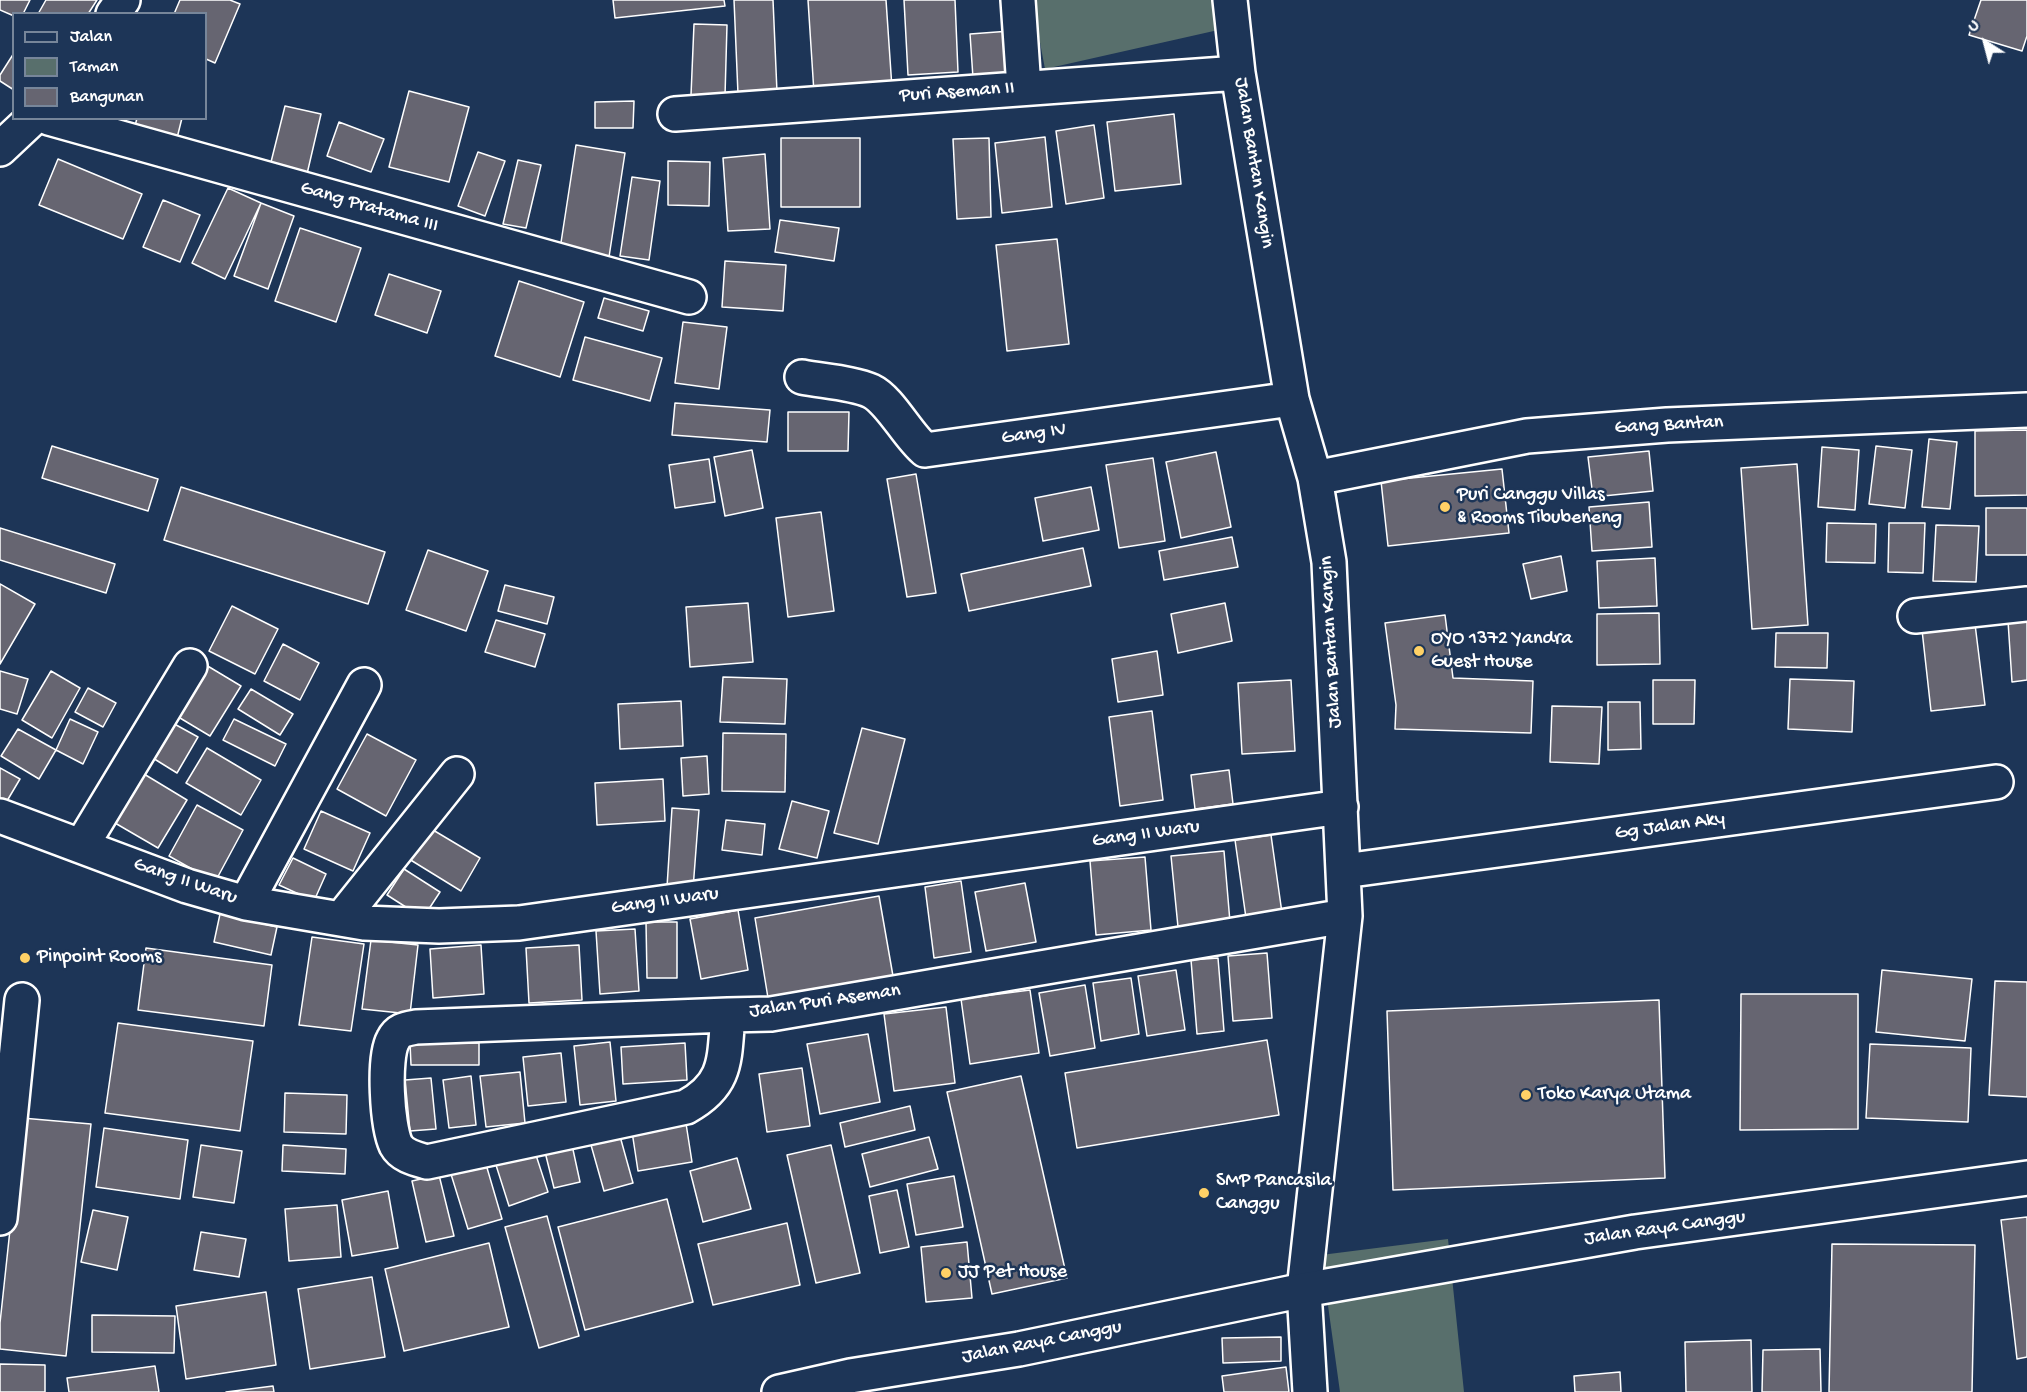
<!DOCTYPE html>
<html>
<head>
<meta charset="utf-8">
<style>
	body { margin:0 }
	#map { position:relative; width:2027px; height:1392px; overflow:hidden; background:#1d3557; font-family:"Gochi Hand",sans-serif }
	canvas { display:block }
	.legend { position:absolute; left:12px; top:12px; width:195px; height:108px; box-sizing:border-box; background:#1d3557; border:2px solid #77869a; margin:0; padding:8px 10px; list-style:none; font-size:18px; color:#fff }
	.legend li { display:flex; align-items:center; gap:12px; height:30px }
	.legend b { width:30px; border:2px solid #77869a }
	.north { position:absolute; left:1955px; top:12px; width:60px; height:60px; -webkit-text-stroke:4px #1d3557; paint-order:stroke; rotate:324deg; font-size:16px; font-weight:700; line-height:24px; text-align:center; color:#fff }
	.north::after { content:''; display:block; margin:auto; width:21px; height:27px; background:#fff; clip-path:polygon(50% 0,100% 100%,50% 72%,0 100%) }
</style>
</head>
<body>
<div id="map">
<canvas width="2027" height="1392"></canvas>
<ul class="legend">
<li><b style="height:8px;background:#1d3557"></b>Jalan</li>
<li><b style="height:16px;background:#586f6c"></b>Taman</li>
<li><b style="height:16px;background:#666571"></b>Bangunan</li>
</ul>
<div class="north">U</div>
</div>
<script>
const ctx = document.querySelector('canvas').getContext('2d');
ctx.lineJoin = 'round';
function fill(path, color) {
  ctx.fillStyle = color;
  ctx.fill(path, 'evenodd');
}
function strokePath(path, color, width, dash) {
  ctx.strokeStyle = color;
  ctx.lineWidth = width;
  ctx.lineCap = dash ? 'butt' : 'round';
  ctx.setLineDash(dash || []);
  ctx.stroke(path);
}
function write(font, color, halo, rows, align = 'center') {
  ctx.font = font + ' "Gochi Hand",sans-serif';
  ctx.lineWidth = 5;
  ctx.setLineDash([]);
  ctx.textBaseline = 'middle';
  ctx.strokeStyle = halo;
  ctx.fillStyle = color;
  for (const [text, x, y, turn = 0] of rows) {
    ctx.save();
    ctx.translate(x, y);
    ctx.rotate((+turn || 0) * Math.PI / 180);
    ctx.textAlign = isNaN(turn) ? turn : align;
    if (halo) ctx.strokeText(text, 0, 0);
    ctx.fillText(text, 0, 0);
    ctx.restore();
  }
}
fill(new Path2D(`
	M1032 0H1233L1236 26 1045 69Z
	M1448 1239 1464 1392H1340L1321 1255Z`), '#586f6c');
const building = new Path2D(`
	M0 0H30L23 14H14V16L0 10Z
	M46 0H97L88 14H38Z
	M180 0H230L240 4 215 63 206 59V14H174Z
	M613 0H724L725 6 615 18Z
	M734 0H773L777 92 738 94Z
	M808 0H886L892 88 814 93Z
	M904 0H955L958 72 908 75Z
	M1981 0H2027V36L2022 51 1969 35Z
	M694 24 727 25 725 96 691 95Z
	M1010 31 1013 75 973 78 970 34Z
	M14 53V90L0 81V75Z
	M409 91 469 107 449 182 389 167Z
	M634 101 633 128H595V102Z
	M285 106 321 114 307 174 270 166Z
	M1174 114 1181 184 1115 191 1107 122Z
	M137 118H182L177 138 135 126Z
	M339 122 384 139 371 172 327 156Z
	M1094 125 1104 198 1066 204 1056 131Z
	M1045 137 1052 207 1002 213 995 143Z
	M781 138H860V207H781Z
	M989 138 991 217 957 219 953 139Z
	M576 145 625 153 609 257 560 249Z
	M478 152 505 161 485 216 458 206Z
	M765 154 770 229 728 231 723 158Z
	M58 159 142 194 123 239 39 205Z
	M518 160 541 165 526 228 503 224Z
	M668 161 710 162 709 206 668 205Z
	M632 177 660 181 649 260 620 256Z
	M228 188 261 203 225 279 192 263Z
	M163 200 200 215 180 262 143 247Z
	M261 203 294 216 268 289 234 276Z
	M780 220 839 228 834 261 775 252Z
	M300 228 361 248 336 322 275 301Z
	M1057 239 1069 344 1007 351 996 245Z
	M725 261 786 265 783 311 722 307Z
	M389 274 441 291 427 333 375 315Z
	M519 281 584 302 560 377 495 356Z
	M604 298 649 311 643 331 598 318Z
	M683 322 727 327 719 389 675 383Z
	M585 337 662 358 650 401 573 380Z
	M675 403 770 410 767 442 672 435Z
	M788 412H849L848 451H788Z
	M2027 430V495L1975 496V431Z
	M1929 439 1957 442 1950 509 1922 507Z
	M52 446 158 479 148 511 42 478Z
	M1876 446 1912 450 1905 508 1869 504Z
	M1822 447 1859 450 1855 510 1818 507Z
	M752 450 763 508 725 516 714 457Z
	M1649 451 1653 491 1593 497 1588 457Z
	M1216 452 1231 527 1181 538 1166 462Z
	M1153 458 1165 541 1119 548 1106 465Z
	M709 459 715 502 675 508 669 465Z
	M1797 464 1808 625 1752 629 1741 468Z
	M1502 469 1509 533 1388 546 1381 481Z
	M916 474 936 593 907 597 887 479Z
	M181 487 385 552 368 604 164 540Z
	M1091 487 1099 530 1043 541 1035 498Z
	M1649 502 1652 547 1592 551 1589 507Z
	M1986 508H2027V555H1986Z
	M821 512 834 611 788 617 776 518Z
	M1827 523 1876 524 1875 563 1826 562Z
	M1889 523H1925L1923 573 1888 572Z
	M1936 525 1979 526 1976 582 1933 581Z
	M0 528 115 564 106 593 0 560Z
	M1232 537 1238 567 1164 580 1159 551Z
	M1083 548 1091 586 969 611 961 574Z
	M428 550 488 571 466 631 406 610Z
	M1561 556 1567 591 1531 599 1523 564Z
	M1655 558 1657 606 1599 608 1597 561Z
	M0 584 35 604 0 664Z
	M505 585 554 597 547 624 498 611Z
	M748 603 753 662 690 667 686 607Z
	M1225 603 1232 641 1178 653 1171 614Z
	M232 606 278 629 255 674 209 651Z
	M1659 613 1660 664 1597 665V614Z
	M1445 615 1453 678 1533 681 1531 733 1395 729 1396 705 1385 623Z
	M496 620 545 634 535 667 485 652Z
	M2027 620V680L2012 682 2008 621Z
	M1975 624 1985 705 1931 711 1922 630Z
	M1776 633H1828L1827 668 1775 667Z
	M283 644 319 663 300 700 264 681Z
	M1157 651 1163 695 1118 702 1112 659Z
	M206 665 241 686 210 736 175 715Z
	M0 671 28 679 17 714 0 709Z
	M51 671 80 688 52 738 22 720Z
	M723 677 787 679 785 724 720 722Z
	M1790 679 1854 681 1852 732 1788 729Z
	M1291 680 1295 751 1242 754 1238 683Z
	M1653 680H1695L1694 724H1653Z
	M88 688 116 703 103 727 75 712Z
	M251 689 293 714 280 735 238 709Z
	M681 701 683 746 620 749 618 704Z
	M1608 702H1640L1641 749 1608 750Z
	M1552 706 1602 707 1599 764 1550 762Z
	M1152 711 1163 800 1120 806 1109 717Z
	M70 719 98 732 83 764 56 750Z
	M234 719 286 744 275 766 223 740Z
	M169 721 198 737 177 773 148 755Z
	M862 728 905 739 878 844 834 833Z
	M18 729 56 750 39 779 1 756Z
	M723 733 786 734 785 792 722 791Z
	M367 734 416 760 386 816 337 789Z
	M207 748 261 780 241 815 186 783Z
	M707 756 709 794 683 796 681 758Z
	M0 768 20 779 1 811 0 810Z
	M1229 770 1233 804 1195 809 1191 775Z
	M144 774 187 800 158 848 115 823Z
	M663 779 665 821 597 825 595 783Z
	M792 801 829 811 817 858 779 849Z
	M197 805 243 830 215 882 169 856Z
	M672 808 699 810 693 889 667 887Z
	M321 811 370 833 353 871 304 849Z
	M726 820 765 824 762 855 722 850Z
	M428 827 480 858 461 891 409 859Z
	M1271 835 1282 913 1246 918 1235 840Z
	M1224 851 1230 922 1178 927 1171 856Z
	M1145 857 1151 930 1096 935 1090 861Z
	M293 858 326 874 314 901 279 885Z
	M404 869 440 892 423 918 387 895Z
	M961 881 971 952 934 958 925 887Z
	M1025 883 1036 942 986 951 975 892Z
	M879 896 893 976 768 998 755 918Z
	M738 910 748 970 701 979 690 919Z
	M220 914 277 927 271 955 214 942Z
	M646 922H677V978H647Z
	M635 929 639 991 600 994 596 931Z
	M312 937 364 944 351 1031 299 1025Z
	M371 940 418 945 410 1014 362 1009Z
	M481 945 484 994 433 998 430 949Z
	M579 945 582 1000 529 1003 526 948Z
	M146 948 272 965 264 1026 138 1010Z
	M1267 953 1272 1018 1233 1021 1228 956Z
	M1218 958 1224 1031 1197 1034 1191 960Z
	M1176 970 1185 1030 1147 1036 1138 976Z
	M1882 970 1972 979 1965 1041 1876 1032Z
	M1131 978 1139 1034 1101 1041 1093 983Z
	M1995 981 2027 982V1097L1989 1095Z
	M1085 985 1095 1048 1050 1056 1039 993Z
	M1030 990 1039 1053 970 1064 961 999Z
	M1741 994H1858V1129L1740 1130Z
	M1659 1000 1665 1178 1393 1190 1387 1011Z
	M946 1007 955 1083 894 1091 884 1014Z
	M118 1023 253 1041 240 1131 105 1113Z
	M868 1034 880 1102 820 1114 807 1044Z
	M1267 1040 1279 1115 1077 1148 1065 1073Z
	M610 1042 616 1101 580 1105 574 1046Z
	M410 1043H479V1065H411Z
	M685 1043 687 1080 623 1084 621 1047Z
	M1870 1044 1971 1048 1968 1122 1866 1118Z
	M561 1053 566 1102 528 1106 523 1057Z
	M802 1068 810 1126 767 1132 759 1074Z
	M520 1072 525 1123 486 1127 480 1076Z
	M471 1076 476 1125 449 1128 443 1080Z
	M1021 1076 1067 1278 992 1294 947 1092Z
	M431 1078 436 1129 410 1131 405 1080Z
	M285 1093 347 1095 346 1134 284 1132Z
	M910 1106 915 1130 845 1147 840 1123Z
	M685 1117 692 1162 638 1171 631 1125Z
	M22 1118 91 1124 66 1356 0 1349V1323Z
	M104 1128 188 1140 180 1199 96 1187Z
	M618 1129 633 1183 604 1191 589 1138Z
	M929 1137 938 1169 870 1187 862 1154Z
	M201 1145 242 1151 234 1203 193 1197Z
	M283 1145 346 1149 345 1174 282 1171Z
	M572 1145 580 1182 554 1188 545 1152Z
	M831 1145 860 1273 816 1283 787 1155Z
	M534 1149 548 1192 509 1206 495 1162Z
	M737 1158 751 1209 703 1222 690 1171Z
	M485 1161 502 1219 468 1229 450 1171Z
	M439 1175 454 1236 426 1242 412 1181Z
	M954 1176 963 1227 916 1235 907 1184Z
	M897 1190 909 1247 880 1253 869 1196Z
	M388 1191 398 1248 352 1256 342 1200Z
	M667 1199 693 1302 585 1330 558 1227Z
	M337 1205 341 1257 289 1261 285 1209Z
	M93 1210 128 1217 117 1270 81 1262Z
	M547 1216 579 1336 539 1348 505 1227Z
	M2027 1217V1357L2017 1359 2001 1220Z
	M787 1223 800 1285 713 1305 698 1244Z
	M201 1232 246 1239 239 1277 194 1270Z
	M967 1242 972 1298 926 1302 921 1247Z
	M489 1243 509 1327 404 1351 385 1269Z
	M1832 1244 1975 1245 1972 1392H1829Z
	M372 1277 385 1357 310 1369 298 1289Z
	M266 1292 276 1365 186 1379 176 1306Z
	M92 1315 175 1316 174 1353 92 1352Z
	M1281 1337V1361L1223 1363 1222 1338Z
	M1751 1340 1752 1392H1686L1685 1342Z
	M1820 1349 1821 1392H1762L1763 1350Z
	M0 1364 45 1365V1392H0Z
	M155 1366 159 1392H69L67 1378Z
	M1286 1367 1289 1392H1224L1222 1376Z
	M1620 1372 1621 1392H1575L1574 1376Z
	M273 1386 274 1392H226Z`);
fill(building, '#666571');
strokePath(building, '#fff', 1.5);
const minor = new Path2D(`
	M1018 0 1024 88
	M1230 0 1238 73 1292 399 1315 478 1329 562 1345 916 1304 1290
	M113 14 123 0
	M675 114 1238 73
	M49 118 689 297
	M0 149 33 118
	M802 377C822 381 854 383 871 391 890 400 907 435 925 450L1292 399
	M1315 478 1527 436 1667 425 2027 410
	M1915 616 2027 604
	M0 816 187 886 246 903 364 923 439 926 519 923 1341 807
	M82 845 190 666
	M1344 871 1996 782
	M246 903 364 685
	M341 919 457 774
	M728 1015C724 1059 728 1084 686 1107L427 1162C416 1159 402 1156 396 1145 387 1126 383 1058 393 1040 398 1030 405 1029 416 1027L728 1015 771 1014 1345 916
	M0 1218 22 1000`);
const secondary = new Path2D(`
	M1304 1290 1310 1392
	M779 1392 850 1376 1019 1349 1304 1290 1635 1232 2027 1178`);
strokePath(minor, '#fff', 38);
strokePath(secondary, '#fff', 38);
strokePath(minor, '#1d3557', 33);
strokePath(secondary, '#1d3557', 33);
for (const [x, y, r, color] of [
	[1445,507,6,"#ffd166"],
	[1419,651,6,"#ffd166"],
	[25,958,6,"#ffd166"],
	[1526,1095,6,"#ffd166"],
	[1204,1193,6,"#ffd166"],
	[946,1273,6,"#ffd166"]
]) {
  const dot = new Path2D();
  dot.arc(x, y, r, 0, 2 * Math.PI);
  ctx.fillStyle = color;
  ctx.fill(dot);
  strokePath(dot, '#1d3557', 2);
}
write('20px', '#fff', '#1d3557', [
	["Puri Aseman II",957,93,-4],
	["Jalan Bantan Kangin",1253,163,81],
	["Gang Pratama III",369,208,16],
	["Gang Bantan",1669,426,-3],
	["Gang IV",1034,435,-8],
	["Jalan Bantan Kangin",1332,642,-93],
	["Gg Jalan Aky",1670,827,-8],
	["Gang II Waru",1146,835,-8],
	["Gang II Waru",185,882,19],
	["Gang II Waru",665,902,-8],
	["Jalan Puri Aseman",825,1002,-8],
	["Jalan Raya Canggu",1665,1229,-8],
	["Jalan Raya Canggu",1042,1343,-11]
]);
write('20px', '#fff', '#1d3557', [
	["Puri Canggu Villas",1457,496],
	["& Rooms Tibubeneng",1457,519],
	["OYO 1372 Yandra",1431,640],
	["Guest House",1431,663],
	["Pinpoint Rooms",37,958],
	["Toko Karya Utama",1538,1095],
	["SMP Pancasila",1216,1182],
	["Canggu",1216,1205],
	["JJ Pet House",958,1273]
], 'left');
</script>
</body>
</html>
